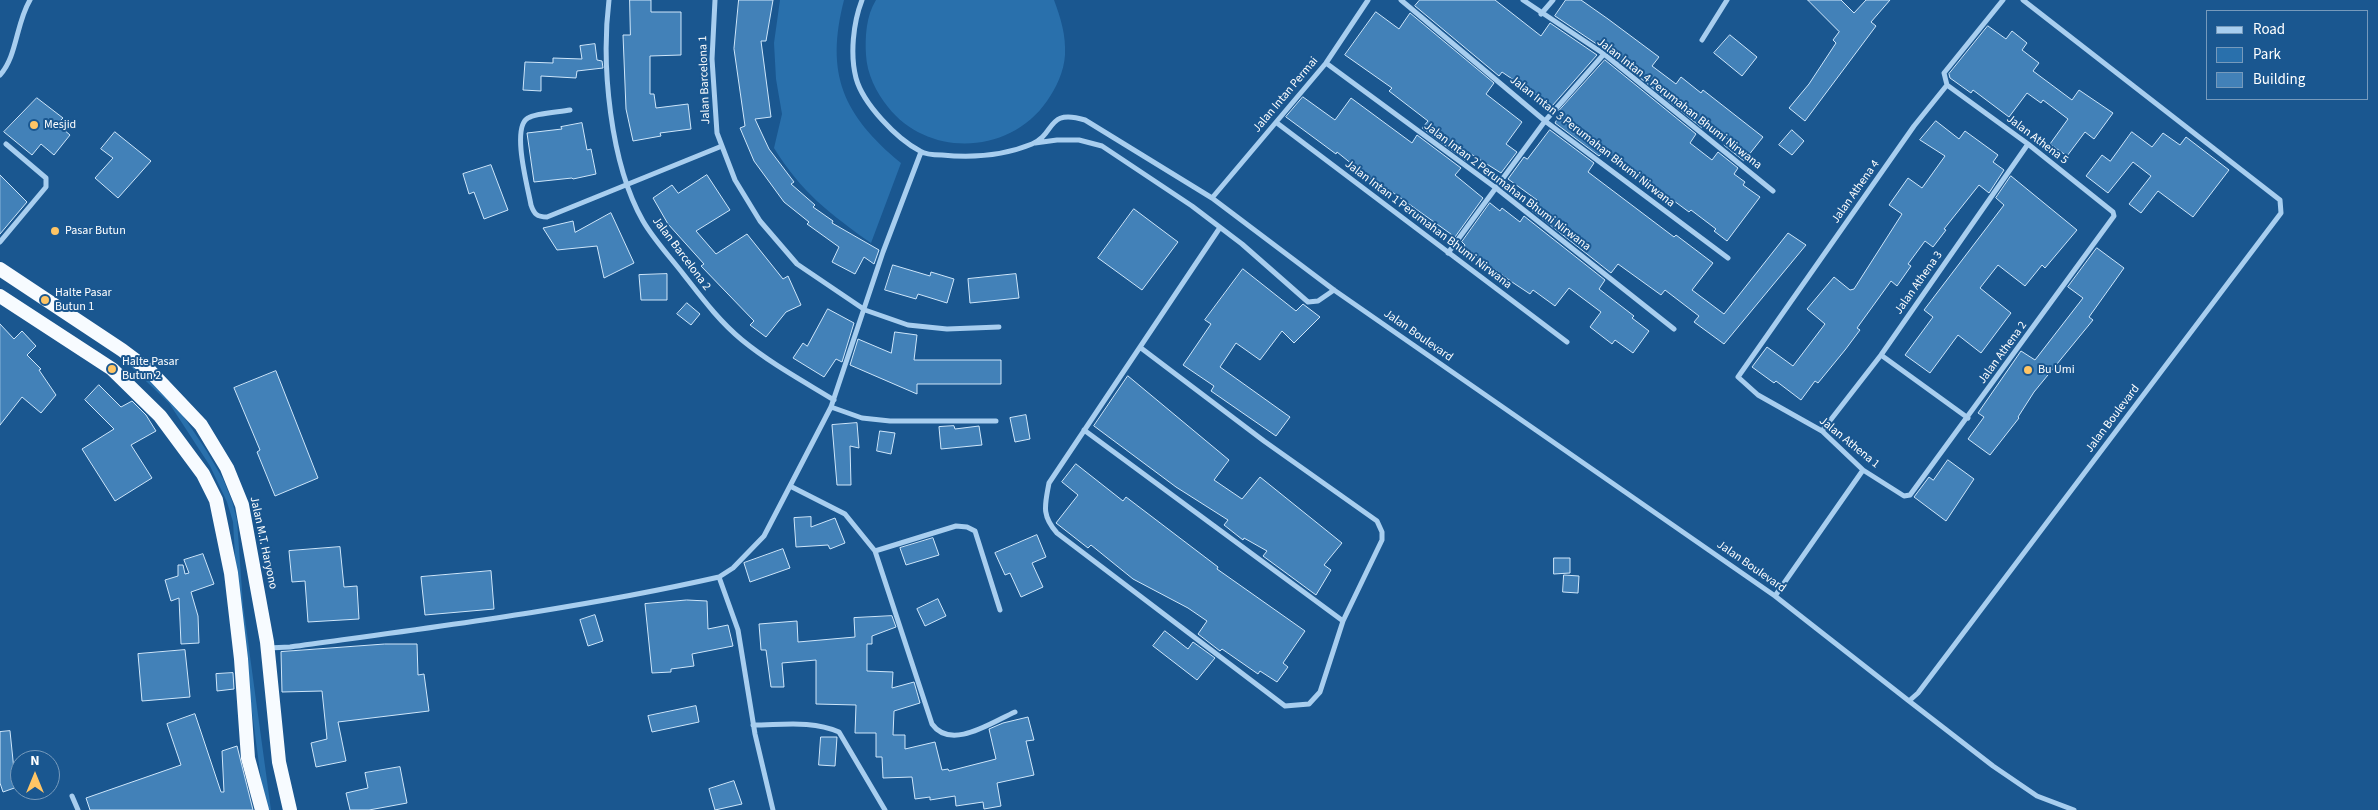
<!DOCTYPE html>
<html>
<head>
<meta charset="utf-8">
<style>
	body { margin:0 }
	#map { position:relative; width:2378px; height:810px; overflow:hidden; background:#1a5790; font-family:"Source Sans 3",sans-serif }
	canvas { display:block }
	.legend { position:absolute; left:2206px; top:10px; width:162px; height:90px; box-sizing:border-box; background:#1a5790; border:1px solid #769abc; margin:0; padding:6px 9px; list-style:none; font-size:15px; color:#fff }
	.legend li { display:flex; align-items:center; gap:10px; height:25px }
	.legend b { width:25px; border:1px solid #769abc }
	.north { position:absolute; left:10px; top:750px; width:50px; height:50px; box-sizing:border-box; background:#1a5790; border:1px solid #769abc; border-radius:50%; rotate:0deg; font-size:14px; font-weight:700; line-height:20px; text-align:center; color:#fff }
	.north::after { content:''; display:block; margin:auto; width:18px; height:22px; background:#ffc565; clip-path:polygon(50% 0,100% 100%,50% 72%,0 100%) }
</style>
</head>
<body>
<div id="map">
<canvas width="2378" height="810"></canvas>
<ul class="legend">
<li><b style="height:6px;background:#a8ceef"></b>Road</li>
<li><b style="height:14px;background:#2970ac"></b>Park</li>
<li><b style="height:14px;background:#4281b8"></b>Building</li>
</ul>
<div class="north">N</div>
</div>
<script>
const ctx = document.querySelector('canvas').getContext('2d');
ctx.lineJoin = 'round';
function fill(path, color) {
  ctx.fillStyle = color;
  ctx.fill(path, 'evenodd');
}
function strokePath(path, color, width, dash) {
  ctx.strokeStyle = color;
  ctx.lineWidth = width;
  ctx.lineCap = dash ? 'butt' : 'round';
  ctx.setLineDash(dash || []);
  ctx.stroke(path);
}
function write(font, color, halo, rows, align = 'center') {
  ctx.font = font + ' "Source Sans 3",sans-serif';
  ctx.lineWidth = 4;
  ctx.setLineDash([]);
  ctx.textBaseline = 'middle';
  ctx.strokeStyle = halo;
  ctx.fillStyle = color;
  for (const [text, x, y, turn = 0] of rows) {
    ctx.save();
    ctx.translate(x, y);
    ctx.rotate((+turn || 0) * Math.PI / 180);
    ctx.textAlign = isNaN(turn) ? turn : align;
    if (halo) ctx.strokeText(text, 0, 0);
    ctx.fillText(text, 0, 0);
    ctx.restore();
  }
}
fill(new Path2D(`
	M780 0H844C825 74 843 115 901 163L871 243C830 214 801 192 774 148L782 114 776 79 774 43Z
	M876 0H1054C1061 19 1066 35 1065 55 1064 72 1056 88 1047 101 1010 155 928 158 888 107 876 92 867 74 866 55 865 37 866 16 876 0Z
	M84 322 172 399 206 450 223 479 232 501 237 520 243 605 271 810H265L238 605 233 522 227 502 210 466 169 403Z`), '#2970ac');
const building = new Path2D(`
	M630 0H651V12H681V55L650 56V94H654L656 108 688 104 691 129 660 133 661 136 633 141 626 109 623 35H630Z
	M739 0H773L766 41H761L771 117 755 119 769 149 794 182 791 184 815 205 813 207 833 221 832 223 879 250 874 264 864 257 855 274 832 262 839 247 807 224 809 222 784 202 754 161 740 128 745 126 734 49Z
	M1420 0H1495L1541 36 1550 23 1597 55 1552 106 1502 72 1499 76 1415 6Z
	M1566 0H1581L1608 19 1659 57 1652 66 1676 84 1681 77 1701 93 1703 90 1763 137 1744 161 1724 145 1728 139 1706 122 1702 128 1607 51 1555 16Z
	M1808 0H1841L1854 13 1866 0H1890L1871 22 1876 26 1805 121 1789 108 1809 84 1836 43 1833 40 1839 32Z
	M1376 12 1399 29 1410 13 1494 83 1486 94 1522 122 1506 144 1517 152 1501 173 1471 154 1466 161 1422 128 1428 121 1389 91 1392 88 1345 55Z
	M1988 26 2006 39 2012 31 2027 43 2022 50 2039 63 2033 71 2072 100 2079 90 2113 113 2094 139 2085 132 2067 156 2050 144 2068 119 2043 100 2041 103 2027 93 2009 117 1973 90 1971 93 1950 78 1949 74Z
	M1730 35 1757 57 1742 76 1714 53Z
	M595 44 597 60 602 61 603 68 577 71 576 78 541 76V91L523 90 525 62 553 63V58L582 59 580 46Z
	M1605 60 1696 134 1690 143 1712 160 1718 152 1738 168 1734 174 1745 182 1743 185 1760 197 1727 241 1714 231 1716 229 1691 210 1689 212 1605 150 1599 156 1555 123 1561 112 1559 111Z
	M1303 97 1335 120 1351 98 1412 143 1417 135 1461 168 1455 175 1483 198 1455 237 1381 184 1379 186 1337 152 1336 154 1286 117Z
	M37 98 63 118 57 124 70 135 54 155 41 144 32 155 4 132Z
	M1936 121 1959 139 1965 131 1998 155 1993 162 2004 170 1989 193 1979 185 1944 229 1946 230 1933 247 1925 241 1908 264 1911 266 1897 286 1891 281 1857 328 1860 330 1845 350 1818 383 1815 381 1801 400 1776 381 1774 383 1752 367 1767 347 1793 366 1825 324 1807 309 1834 277 1850 290 1854 289 1902 214 1889 205 1908 178 1922 188 1945 156 1920 140Z
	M582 123 587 150 591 149 596 174 573 179 572 178 534 182 527 133 562 129 561 127Z
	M1550 130 1594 163 1588 172 1674 237 1676 235 1713 263 1692 290 1724 314 1788 233 1806 245 1724 344 1694 322 1699 316 1665 290 1661 295 1618 264 1611 273 1530 209 1537 200 1508 179 1524 157 1527 159Z
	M1792 130 1804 141 1792 155 1779 145Z
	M115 132 151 161 118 198 95 178 113 158 101 149Z
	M2132 132 2152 147 2163 133 2180 145 2186 137 2229 170 2193 217 2158 191 2141 213 2129 204 2151 176 2133 162 2108 193 2086 176 2102 155 2110 161Z
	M491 165 508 210 484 219 474 192 469 194 463 174Z
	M0 175 27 202 0 234Z
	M707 175 730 210 696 231 716 254 747 234 783 279 788 276 801 305 786 312 766 337 750 325 754 321 701 266 704 264 668 224 653 198 672 185 678 193Z
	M2011 176 2077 230 2045 268 2042 265 2025 286 1998 265 1980 288 2011 313 1981 353 1958 335 1930 373 1905 355 1933 317 1924 310 2004 205 1996 198Z
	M1490 203 1500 211 1502 208 1520 222 1524 216 1605 280 1599 289 1634 316 1632 318 1649 331 1633 353 1615 340 1612 344 1590 327 1601 312 1569 288 1555 306 1533 290 1530 294 1512 282 1464 247 1465 245 1462 242Z
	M1134 209 1178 242 1142 290 1098 258Z
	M611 213 634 263 604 278 597 246 557 250 543 228 573 221 575 232Z
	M2097 248 2124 268 2089 317 2093 320 2034 392 2018 417 2019 418 1990 455 1968 439 1984 417 1978 413 2021 351 2035 360 2083 298 2068 287Z
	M893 265 930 276 931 272 954 279 947 303 918 294 916 299 885 290Z
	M1243 269 1296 311 1303 304 1320 317 1294 343 1282 331 1260 360 1236 343 1220 367 1290 417 1276 436 1211 391 1214 386 1183 365 1211 324 1205 320Z
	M667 274V300H641L639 275Z
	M1016 274 1019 298 970 303 968 279Z
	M687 303 700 314 691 325 677 314Z
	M828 309 854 323 842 362 836 359 824 377 793 358 803 343 807 346Z
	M0 324 14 339 22 331 36 346 27 355 41 369 39 370 56 395 41 413 22 397 0 425Z
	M895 332 917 335 914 360H1001V384H917V394L850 365 858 339 891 353Z
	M276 371 318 478 275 496 257 452 260 450 234 388Z
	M1128 376 1229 460 1214 480 1242 499 1260 477 1342 543 1324 565 1331 570 1316 595 1263 556 1267 551 1244 538 1243 540 1224 525 1228 520 1176 487 1094 426Z
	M99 385 121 407 132 401 146 415 156 431 131 445 152 478 115 501 82 449 114 429 85 400Z
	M1026 415 1030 439 1015 442 1010 418Z
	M857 423 859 448 850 446 851 485H837L832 425Z
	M954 426 955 429 979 426 982 445 941 449 939 427Z
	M880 431 895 433 891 454 877 451Z
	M1948 460 1974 479 1946 521 1914 497 1929 477 1933 480Z
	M1076 464 1123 501 1126 497 1218 567 1217 569 1305 631 1283 663 1288 667 1277 682 1260 671 1258 674 1222 649 1220 651 1198 634 1207 621 1188 608 1133 579 1091 545 1088 548 1056 523 1078 495 1062 482Z
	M811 517V527L835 518 845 543 830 549 828 545 796 547 794 518Z
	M1037 535 1046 557 1032 563 1043 587 1021 597 1010 573 1005 575 995 553Z
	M933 538 939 555 906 565 900 548Z
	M340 547 344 587 357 586 359 619 308 622 305 581 292 582 289 551Z
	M783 549 790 568 750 582 744 563Z
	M203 554 214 584 191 592 198 616 199 643 181 644 179 598 171 601 165 580 178 576V565H183L185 574 189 573 184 560Z
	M1554 558H1570V573L1554 574Z
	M491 571 494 609 425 615 421 577Z
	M1564 575 1579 576 1578 593 1563 592Z
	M938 599 946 616 925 626 917 609Z
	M687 600 707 601 708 629 728 625 733 646 692 654 694 666 671 669V672L652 673 645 604Z
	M595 615 603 641 588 646 580 620Z
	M892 616 896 627 872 636V644H867V671L893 672 892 688 914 682 920 703 894 711 893 735H905V749L935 742 942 770 948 769 949 771 996 759 989 729 1003 723 1028 717 1034 740 1026 741 1034 775 997 783 1001 806 984 809 983 802 956 806 955 796 930 800V797L915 799 912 777 883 778 882 757H876V733H855L856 705 816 704V660L782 663 784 687H771L766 650H761L759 624 797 621 798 642 855 637 854 618Z
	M1165 631 1188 649 1193 642 1215 658 1197 680 1153 646Z
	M385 644H417L418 675 424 674 429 711 338 722 346 761 316 767 311 743 327 739 322 691 282 692 281 652Z
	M185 650 190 697 142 701 138 654Z
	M233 673 234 689 217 691 216 674Z
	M696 706 699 722 652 732 648 716Z
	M195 714 221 792H224L222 751 237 746 253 810H90L86 798 181 765 167 724Z
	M10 731 14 770 20 786 3 792 0 783V732Z
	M821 737H837L835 766 819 765Z
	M400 767 407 803 369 810H350L346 793 368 788 365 773Z
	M734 781 742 804 715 810 709 789Z`);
fill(building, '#4281b8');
strokePath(building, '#cee6fa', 1);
strokePath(new Path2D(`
	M609 0C601 65 610 163 643 221 654 240 671 258 684 275 702 298 719 321 742 340 770 363 803 381 834 400
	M715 0 712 59 717 133 735 180 760 221 797 264 865 310 908 325 947 329 999 327
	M862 0C853 23 850 55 856 78 863 104 897 139 920 151 926 155 935 155 942 155 973 158 1003 156 1032 144 1056 134 1046 108 1085 120L1212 198 1334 290 1775 596 1909 701 1918 693 2281 213 2280 200 2023 0
	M1401 0 1545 121 1728 258
	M1523 0 1604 54 1773 191
	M1541 14 1553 0
	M1702 40 1727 0
	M1326 63 1496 188 1674 329
	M0 75C17 57 16 23 30 0
	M1947 85 2028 144 2113 212 2114 216 1910 495 1904 496 1863 470 1822 431 1758 395 1738 377 1914 126 1947 85 1944 73 2003 0
	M570 110C560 112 536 113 528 118 511 127 528 188 531 205 534 214 537 217 547 217L722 146
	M1277 123 1567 342
	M1035 143 1057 140H1079L1102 146 1192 206 1242 244 1308 302 1318 301 1334 290
	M1212 198 1326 63 1368 0
	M0 242 46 187V178L6 144
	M1448 253 1545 121 1604 54
	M1141 348 1264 441 1377 521 1382 532V540L1343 621 1320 692 1309 704 1285 706 1057 533C1041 515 1045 505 1049 483L1219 229
	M1881 355 1968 418
	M831 407 862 418 890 421H996
	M1084 430 1343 621
	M1822 431 1881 355 2028 144
	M790 486 845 514 875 551 956 526 967 527 975 531 1000 610
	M875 551 932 724C951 751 992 722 1015 712
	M719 577 733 568 764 536 831 407 883 252 921 152
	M1775 596 1863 470
	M268 648 290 647C434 627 578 609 719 577L738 630 755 734 773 810
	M1909 701 1993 766 2037 796 2074 810
	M753 725C782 725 812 720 839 732L885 810
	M72 796 78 810`), '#a8ceef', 5);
strokePath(new Path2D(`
	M0 269 122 350 150 371 201 425 227 468 242 505 267 642 279 762 290 810
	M0 296 112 369 160 416 203 474 216 500 231 573 241 659 248 758 262 810`), '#f7fbff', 14);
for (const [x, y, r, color] of [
	[34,125,5,"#ffc565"],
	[55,231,5,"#ffc565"],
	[45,300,5,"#ffc565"],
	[112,369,5,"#ffc565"],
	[2028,370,5,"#ffc565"]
]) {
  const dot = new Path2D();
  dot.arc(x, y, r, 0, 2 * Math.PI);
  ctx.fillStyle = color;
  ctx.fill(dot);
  strokePath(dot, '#1a5790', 2);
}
write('12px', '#fff', '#1a5790', [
	["Jalan Barcelona 1",705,80,-92],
	["Jalan Intan Permai",1286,95,-50],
	["Jalan Intan 4 Perumahan Bhumi Nirwana",1679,104,38],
	["Jalan Athena 5",2037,140,37],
	["Jalan Intan 3 Perumahan Bhumi Nirwana",1592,142,38],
	["Jalan Intan 2 Perumahan Bhumi Nirwana",1507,187,37],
	["Jalan Athena 4",1856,192,-55],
	["Jalan Intan 1 Perumahan Bhumi Nirwana",1428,225,37],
	["Jalan Barcelona 2",681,254,53],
	["Jalan Athena 3",1919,283,-55],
	["Jalan Boulevard",1418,336,35],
	["Jalan Athena 2",2003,353,-54],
	["Jalan Boulevard",2113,419,-53],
	["Jalan Athena 1",1849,443,39],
	["Jalan M.T. Haryono",263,543,78],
	["Jalan Boulevard",1751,567,35]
]);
write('12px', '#fff', '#1a5790', [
	["Mesjid",44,125],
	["Pasar Butun",65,231],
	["Halte Pasar",55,293],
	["Butun 1",55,307],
	["Halte Pasar",122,362],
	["Butun 2",122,376],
	["Bu Umi",2038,370]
], 'left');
</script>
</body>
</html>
